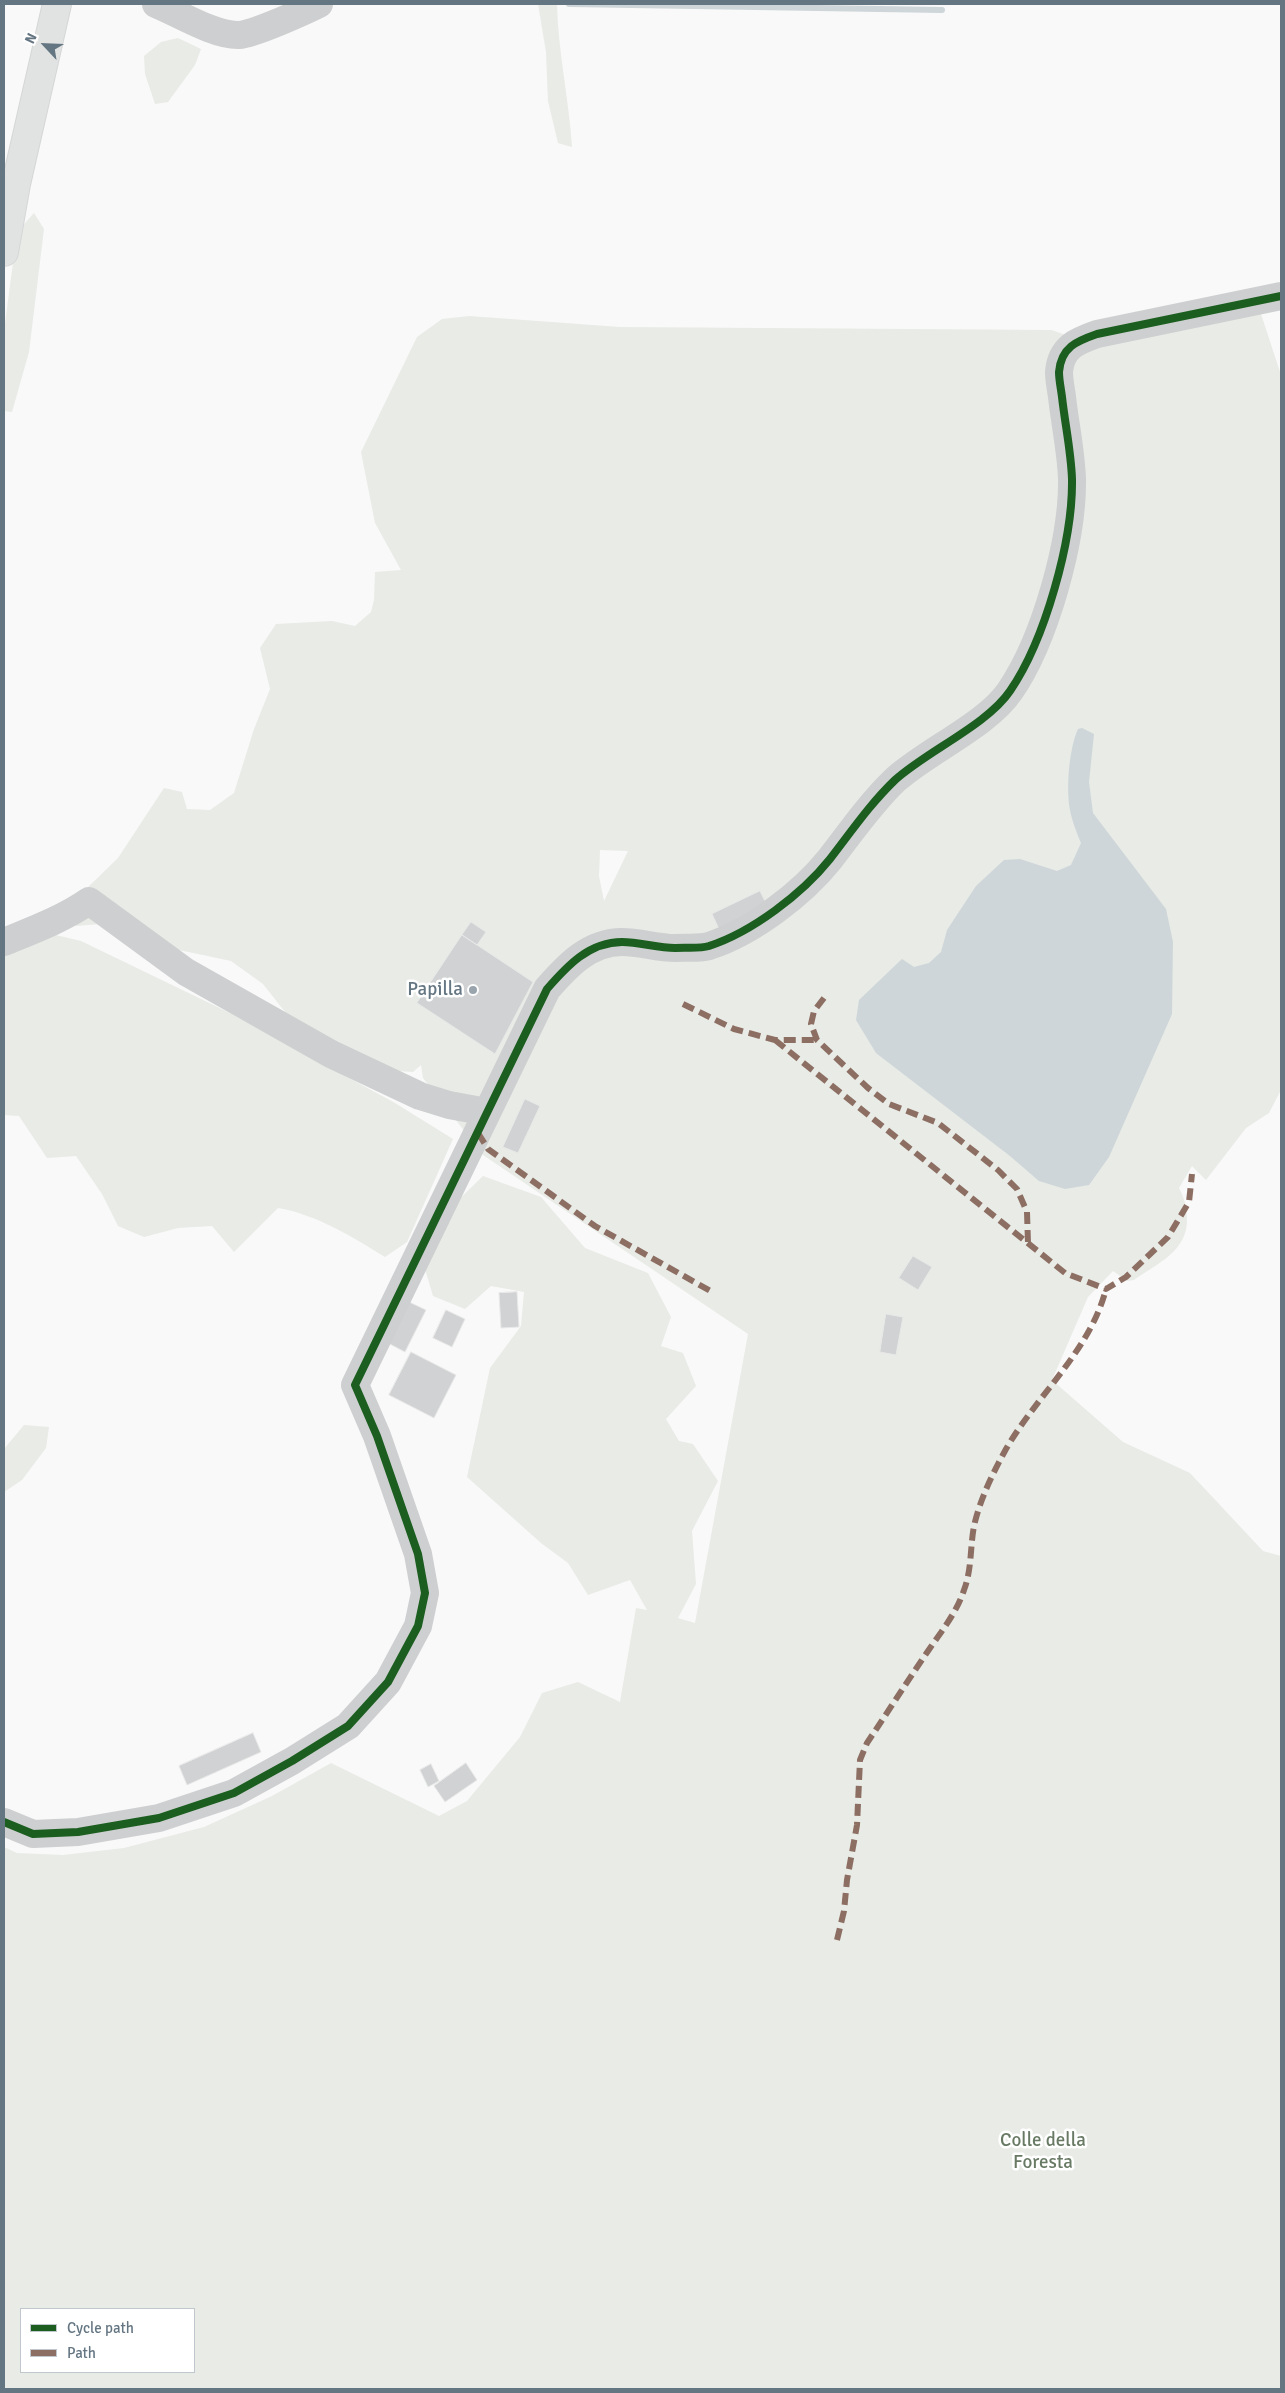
<!DOCTYPE html>
<html>
<head>
<meta charset="utf-8">
<style>
	body { margin:0 }
	#map { position:relative; width:1285px; height:2393px; overflow:hidden; background:#f9f9f9; font-family:Signika,sans-serif }
	canvas { display:block }
	.frame { position:absolute; inset:0; border:5px solid #657683; pointer-events:none }
	.legend { position:absolute; left:20px; top:2308px; width:175px; height:65px; box-sizing:border-box; background:#fff; border:1px solid #c1c8cd; margin:0; padding:6px 9px; list-style:none; font-size:15px; color:#657683 }
	.legend li { display:flex; align-items:center; gap:10px; height:25px }
	.legend b { width:25px; border:1px solid #c1c8cd }
	.north { position:absolute; left:20px; top:20px; width:50px; height:50px; -webkit-text-stroke:4px #fff; paint-order:stroke; rotate:295deg; font-size:14px; font-weight:700; line-height:20px; text-align:center; color:#657683 }
	.north::after { content:''; display:block; margin:auto; width:18px; height:22px; background:#657683; clip-path:polygon(50% 0,100% 100%,50% 72%,0 100%) }
</style>
</head>
<body>
<div id="map">
<canvas width="1285" height="2393"></canvas>
<div class="frame"></div>
<ul class="legend">
<li><b style="height:6px;background:#1b5e20"></b>Cycle path</li>
<li><b style="height:6px;background:#8d6e63"></b>Path</li>
</ul>
<div class="north">N</div>
</div>
<script>
const ctx = document.querySelector('canvas').getContext('2d');
ctx.lineJoin = 'round';
function fill(path, color) {
  ctx.fillStyle = color;
  ctx.fill(path, 'evenodd');
}
function strokePath(path, color, width, dash) {
  ctx.strokeStyle = color;
  ctx.lineWidth = width;
  ctx.lineCap = dash ? 'butt' : 'round';
  ctx.setLineDash(dash || []);
  ctx.stroke(path);
}
function write(font, color, halo, rows, align = 'center') {
  ctx.font = font + ' Signika,sans-serif';
  ctx.lineWidth = 5;
  ctx.setLineDash([]);
  ctx.textBaseline = 'middle';
  ctx.strokeStyle = halo;
  ctx.fillStyle = color;
  for (const [text, x, y, turn = 0] of rows) {
    ctx.save();
    ctx.translate(x, y);
    ctx.rotate((+turn || 0) * Math.PI / 180);
    ctx.textAlign = isNaN(turn) ? turn : align;
    if (halo) ctx.strokeText(text, 0, 0);
    ctx.fillText(text, 0, 0);
    ctx.restore();
  }
}
fill(new Path2D(`
	M538 4H557C558 52 569 99 572 147L558 143 548 101 546 52Z
	M178 38 201 49 195 65 168 102 155 104 145 74 144 56 161 42Z
	M34 213 44 229 29 352 12 412 4 411V331L17 232Z
	M1260 311 1281 375V1090L1269 1113 1246 1128 1206 1180 1192 1166 1179 1188C1185 1199 1186 1206 1187 1218 1188 1251 1158 1263 1134 1280L1127 1281 1113 1271 1088 1297 1052 1380 1123 1442 1190 1473 1263 1551 1281 1556V2389H4V1847L17 1853 63 1855 124 1848 204 1827 272 1796 331 1763 439 1816 467 1801 520 1737 542 1693 578 1682 620 1702 636 1608 647 1610 630 1580 588 1595 568 1563 541 1543 467 1477 490 1368 521 1326 524 1292 491 1286 465 1309 433 1296 422 1259 445 1213 483 1176 541 1197 585 1248 648 1273 671 1317 661 1346 683 1353 696 1386 666 1419 679 1441 693 1444 718 1481 692 1531 696 1584 678 1618 695 1623 748 1334 483 1155 423 1078 421 1065 413 1072 370 1069 293 1022 263 984 231 961 165 947 125 922 76 926 58 904 83 892 118 858 164 788 182 792 187 809 210 810 234 793 254 729 270 689 260 648 276 624 332 621 355 626 371 612 374 600 375 572 401 570 375 523 361 452 417 337 442 319 469 316 620 327 1052 330 1090 344ZM600 850 628 851 604 901 599 876ZM21 2309H194V2372H21Z
	M43 932 81 941 230 1013 395 1103 453 1139 407 1242 385 1257C353 1237 315 1214 278 1208L234 1252 212 1226 178 1228 144 1237 118 1226 102 1194 76 1156 47 1158 19 1116 4 1115V951Z
	M24 1425 49 1427 46 1448 22 1480 4 1492V1449Z`), '#e8ebe6');
fill(new Path2D(`
	M1082 728 1094 734 1089 782 1093 813 1166 909 1173 942 1172 1014 1109 1157 1089 1185 1065 1189 1039 1181 1010 1156 876 1053 856 1020 859 1000 902 959 914 967 929 963 941 952 947 930 976 886 1004 860 1020 859 1057 871 1071 865 1081 843C1077 833 1072 821 1070 810 1066 788 1069 749 1078 729Z`), '#ced6d9');
strokePath(new Path2D(`
	M569 4 942 10`), '#ced6d9', 6);
const building = new Path2D(`
	M760 891 767 905 719 929 712 914Z
	M471 922 486 932 477 945 462 935Z
	M462 935 533 982 495 1054 417 1003Z
	M525 1099 540 1106 518 1153 503 1147Z
	M913 1256 932 1267 918 1290 899 1278Z
	M517 1292 519 1327 501 1328 499 1293Z
	M405 1300 426 1310 405 1352 384 1341Z
	M446 1310 465 1319 452 1347 433 1338Z
	M886 1314 903 1317 896 1355 880 1352Z
	M411 1352 456 1375 434 1418 389 1395Z
	M253 1733 261 1752 187 1785 179 1766Z
	M466 1763 477 1780 445 1802 434 1786Z
	M431 1764 439 1781 428 1787 420 1770Z`);
fill(building, '#d0d2d3');
strokePath(building, '#e8e8e8', 1);
const major = new Path2D(`
	M4 252 16 184 57 4`);
strokePath(major, '#d5d6d7', 30);
strokePath(new Path2D(`
	M156 4C178 13 215 36 239 35 254 34 305 11 319 4
	M4 942C33 930 63 919 89 901L186 972 331 1054 420 1096 449 1105 487 1112
	M4 1822 33 1834 78 1832 159 1818 234 1793 292 1761 348 1726 388 1682 418 1626 425 1593 418 1554 377 1436 355 1385 547 989C567 966 589 942 622 942 640 942 657 948 675 948 686 947 699 949 709 946 752 932 802 894 830 859 851 832 870 804 895 780 927 751 987 725 1010 691 1045 640 1073 540 1072 479 1071 451 1065 424 1062 397 1061 389 1059 380 1059 372 1061 347 1077 341 1097 334L1281 296`), '#cecfd0', 28);
strokePath(major, '#e1e2e2', 28);
strokePath(new Path2D(`
	M824 998 814 1011 811 1024 817 1040 868 1088 889 1104 938 1123 998 1170 1017 1189 1027 1212 1028 1243
	M683 1004 734 1029 775 1040H817
	M775 1040 1065 1273 1106 1289 1126 1277 1168 1237 1189 1202 1192 1174
	M478 1133 488 1149 595 1226 714 1293
	M837 1940 844 1911 847 1880 857 1825 860 1760 867 1743C887 1713 907 1682 928 1651 941 1632 957 1612 964 1590 972 1569 970 1547 974 1526 980 1499 993 1473 1006 1449 1037 1395 1090 1351 1106 1289`), '#8d6e63', 6, [12, 6]);
strokePath(new Path2D(`
	M4 1822 33 1834 78 1832 159 1818 234 1793 292 1761 348 1726 388 1682 418 1626 425 1593 418 1554 377 1436 355 1385 547 989C567 966 589 942 622 942 640 942 657 948 675 948 686 947 699 949 709 946 752 932 802 894 830 859 851 832 870 804 895 780 927 751 987 725 1010 691 1045 640 1073 540 1072 479 1071 451 1065 424 1062 397 1061 389 1059 380 1059 372 1061 347 1077 341 1097 334L1281 296`), '#1b5e20', 8);
for (const [x, y, r, color] of [
	[473,990,5,"#99a4ac"]
]) {
  const dot = new Path2D();
  dot.arc(x, y, r, 0, 2 * Math.PI);
  ctx.fillStyle = color;
  ctx.fill(dot);
  strokePath(dot, '#fff', 2);
}
write('19px', '#657683', '#fff', [
	["Papilla",463,990]
], 'right');
write('19px', '#687a64', '#fff', [
	["Colle della",1043,2141],
	["Foresta",1043,2163]
]);
</script>
</body>
</html>
